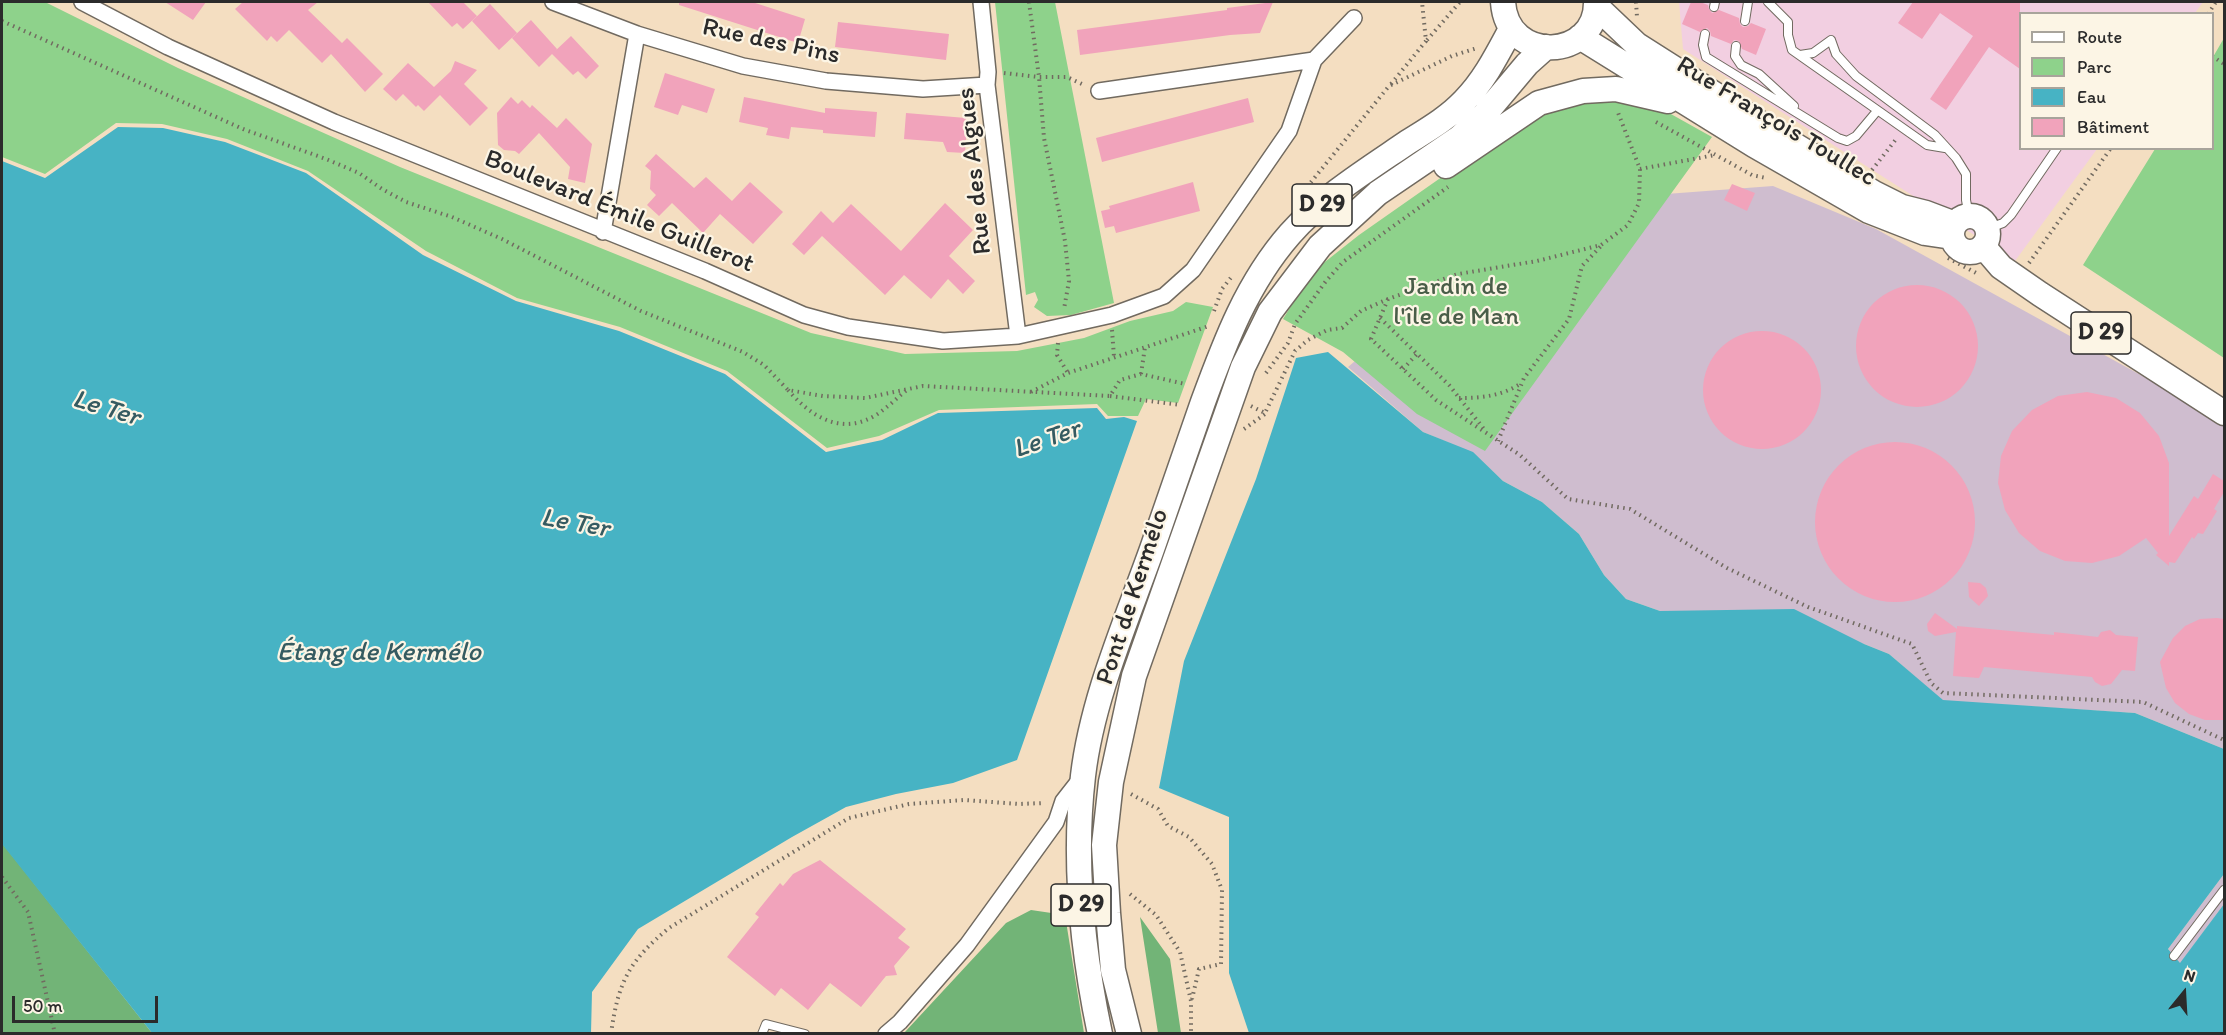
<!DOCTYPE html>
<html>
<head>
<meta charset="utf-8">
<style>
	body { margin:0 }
	#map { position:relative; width:2226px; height:1035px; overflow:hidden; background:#f4dec1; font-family:Itim,sans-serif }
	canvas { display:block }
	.frame { position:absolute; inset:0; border:3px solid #2b2b2b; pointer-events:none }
	.legend { position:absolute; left:2019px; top:12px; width:195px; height:138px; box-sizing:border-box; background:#fcf5e5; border:2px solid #a8a49b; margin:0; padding:8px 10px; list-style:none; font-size:18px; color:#2b2b2b }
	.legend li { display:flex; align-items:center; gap:12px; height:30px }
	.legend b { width:30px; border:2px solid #a8a49b }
	.north { position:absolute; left:2154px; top:963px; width:60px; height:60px; -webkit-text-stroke:4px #fcf5e5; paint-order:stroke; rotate:18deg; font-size:16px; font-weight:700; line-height:24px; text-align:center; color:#2b2b2b }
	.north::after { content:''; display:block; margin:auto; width:21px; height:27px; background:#2b2b2b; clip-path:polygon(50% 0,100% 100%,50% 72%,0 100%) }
	.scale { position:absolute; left:12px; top:996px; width:146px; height:27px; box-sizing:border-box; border:3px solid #2b2b2b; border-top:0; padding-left:8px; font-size:18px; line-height:21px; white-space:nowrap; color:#2b2b2b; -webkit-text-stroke:4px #fcf5e5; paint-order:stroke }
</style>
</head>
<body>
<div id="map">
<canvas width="2226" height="1035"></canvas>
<div class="frame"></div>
<ul class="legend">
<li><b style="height:8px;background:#fff"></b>Route</li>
<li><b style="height:16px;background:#8ed28b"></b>Parc</li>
<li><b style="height:16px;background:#47b3c4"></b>Eau</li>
<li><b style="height:16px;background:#f1a3bb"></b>Bâtiment</li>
</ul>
<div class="north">N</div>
<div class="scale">50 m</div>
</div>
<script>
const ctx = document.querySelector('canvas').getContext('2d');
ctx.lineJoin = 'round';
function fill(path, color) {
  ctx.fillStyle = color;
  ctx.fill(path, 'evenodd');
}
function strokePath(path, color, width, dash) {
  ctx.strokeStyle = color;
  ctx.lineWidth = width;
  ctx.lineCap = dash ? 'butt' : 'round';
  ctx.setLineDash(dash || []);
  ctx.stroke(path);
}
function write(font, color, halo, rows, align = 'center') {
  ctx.font = font + ' Itim,sans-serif';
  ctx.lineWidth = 4.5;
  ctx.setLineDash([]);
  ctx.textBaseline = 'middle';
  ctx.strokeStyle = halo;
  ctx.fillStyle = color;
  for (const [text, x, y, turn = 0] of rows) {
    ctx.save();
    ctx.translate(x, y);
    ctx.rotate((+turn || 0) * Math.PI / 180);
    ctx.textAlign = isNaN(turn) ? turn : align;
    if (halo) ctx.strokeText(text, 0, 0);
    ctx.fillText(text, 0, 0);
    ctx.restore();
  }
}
fill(new Path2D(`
	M1679 2H2203L2195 13 2020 14V148L2097 149 2015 261 1683 49Z`), '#f2cfe1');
fill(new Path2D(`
	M1773 186 1876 229 2224 421V749L2135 713 1943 701 1889 654 1864 644 1660 611 1626 599 1604 575 1579 534 1542 502 1503 481 1473 453 1423 432 1348 367 1507 232 1666 194Z
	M2224 874V904L2180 964 2168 949Z`), '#cfbdcf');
fill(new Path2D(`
	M2 2H45L178 68 400 167 811 333 905 354 1017 351 1084 338 1130 321 1173 311 1186 302 1213 307 1178 403 1146 399 1138 416H1108L1097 404 939 410 879 436 827 448 727 371 620 327 517 298 426 251 308 171 227 139 162 124 116 123 45 174 2 157Z
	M995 2H1055L1114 303 1071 315 1047 316 1034 307 1038 300 1035 292 1026 295Z
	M2224 38V358L2083 265 2155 149 2212 148 2213 57Z
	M1594 95 1653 104 1712 137 1485 451 1417 414 1343 352 1283 319 1299 293 1321 265 1359 235 1536 111Z`), '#8ed28b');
fill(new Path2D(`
	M2 844H3L152 1033 2 1034Z
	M1031 910 1065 915 1084 1033H904L1006 923Z
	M1140 917 1170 959 1181 1033H1158Z`), '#72b477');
fill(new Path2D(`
	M118 127 163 128 225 142 306 173 423 255 516 301 619 331 725 374 826 452 882 440 938 413 1097 408 1106 419 1124 417 1137 421 1017 760 953 783 896 794 846 807 792 837 638 929 592 992 591 1033H152L2 844V161L45 178Z
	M1328 352 1423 432 1473 452 1503 481 1542 502 1579 534 1604 575 1626 599 1660 611 1794 609 1864 644 1889 654 1943 700 2135 713 2224 749V874L2168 949 2180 963 2224 904V1033H1249L1229 973V817L1159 788 1184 661 1256 479 1296 358Z`), '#47b3c4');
fill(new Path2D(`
	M165 2H206L193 20Z
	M243 2H318L308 10 342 43 347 38 383 74 365 92 331 54 322 63 289 30 277 42 271 36 267 41 235 9Z
	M428 2H463L477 16 463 29 457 23 452 27Z
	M679 2H752L805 19 798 43 679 5Z
	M1273 2 1260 33 1230 35 1080 55 1077 30 1227 10V8Z
	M1691 2H1700L1708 5 1709 9 1712 13 1719 10 1739 18 1740 24 1743 27 1748 26 1751 23 1766 29 1756 55 1742 49 1739 41 1734 40 1731 44 1711 36 1710 31 1707 28 1700 32 1682 24Z
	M1913 2H2020V69L1989 47 1946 110 1930 99 1973 36 1940 13 1922 39 1898 23Z
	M490 4 517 33 499 50 472 21Z
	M531 20 557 49 554 52 571 36 599 66 586 79 578 71 573 75 552 54 539 67 512 38Z
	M838 22 949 34 946 60 835 47Z
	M455 61 477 70 464 84 488 108 470 126 440 95 424 111 418 105 416 107 403 94 396 101 383 89 408 63 434 87 451 71Z
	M665 73 715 89 707 113 682 105 678 115 654 107Z
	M511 97 518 104 522 100 530 108 532 105 557 128 566 118 592 144 585 183 568 179 570 167 539 133 519 154 515 151 504 150 498 145 497 113Z
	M744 97 825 113V108L877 112 875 137 823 133V130L791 127 789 139 766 135 768 128 739 122Z
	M1248 98 1254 122 1102 162 1096 138Z
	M906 113 966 118 965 126H967L965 153 947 152 943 142 904 139Z
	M656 154 694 188 706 177 732 201 750 182 783 212 753 244 720 214 703 233 672 203 659 216 647 205 656 195 650 189 651 171 645 166Z
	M1193 182 1200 211 1116 233 1114 226 1105 228 1101 211 1110 209 1109 206Z
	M1732 184 1755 193 1747 211 1724 200Z
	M945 203 973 230 949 256 975 281 963 294 948 279 931 299 904 275 885 295 822 236 804 255 792 244 821 211 833 223 851 204 901 251Z
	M1856 346a61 61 0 1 1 122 0a61 61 0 1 1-122 0Z
	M1703 390a59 59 0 1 1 118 0a59 59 0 1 1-118 0Z
	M2087 392 2116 398 2140 413 2159 436 2169 463V536L2194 496 2198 499 2213 474 2224 481V492L2214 509 2217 511 2203 534 2198 533 2194 539 2192 537 2175 563 2169 562V566L2156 555 2158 553 2146 538 2119 556 2092 563 2065 561 2040 551 2019 533 2005 510 1998 483 2001 456 2012 431 2032 410 2058 396Z
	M1815 522a80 80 0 1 1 160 0a80 80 0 1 1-160 0Z
	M1968 582 1980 583 1986 588 1988 596 1979 606 1969 597Z
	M1935 613 1957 629V626L2054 635V632L2098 637 2101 632 2110 630 2116 635 2138 637 2135 671 2122 670 2111 684 2102 686 2095 682 2092 677 1984 667 1979 678 1953 676 1956 632 1935 636 1928 631 1927 624Z
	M2217 618 2224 619V720H2205L2189 714 2175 703 2166 688 2160 662 2173 638 2185 626 2200 619Z
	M820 860 906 929 898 938 910 947 894 966 897 975 886 976 861 1007 830 983 808 1010 781 988 775 996 727 957 759 917 755 914 780 883 783 886 793 874Z`), '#f1a3bb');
const lane = new Path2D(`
	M1768 2 1788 22V35L1792 50 1927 145 1945 148
	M1714 7 1715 2
	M1745 21 1748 2
	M1705 34 1703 45 1706 57 1838 138 1847 141 1856 136 1877 111
	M1736 46 1735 56 1741 65 1759 74 1794 106
	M1800 55 1813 53 1831 40 1836 54 1856 76 1935 135 1956 158 1966 174V200L1969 216
	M1987 229 2003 223 2011 215 2057 148
	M2174 956 2224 890
	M762 1034 766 1024 805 1034`);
const street = new Path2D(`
	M82 2 168 47 334 122 705 271 804 315 848 327 943 341 1018 336 1112 315 1164 296 1193 270 1289 131 1314 60 1354 18
	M553 2 637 34 743 66 826 81 923 89 987 85
	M981 2 988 72 987 85 1018 336
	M1099 91 1314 60
	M603 232 637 34
	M886 1034 900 1022 967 945 1056 822 1063 801 1081 778`);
const primary = new Path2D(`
	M1503 2C1507 65 1597 60 1596 2
	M1596 6 1637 45 1788 141 1874 193 1902 207 1926 213 1955 224
	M1580 37 1754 145 1869 211 1925 233 1952 237
	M1446 166 1539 103 1583 91 1616 89 1668 101
	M1952 234a18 18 0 1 1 36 0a18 18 0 1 1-36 0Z
	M1983 246 2001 267 2040 294 2224 413
	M1100 1034C1082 949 1073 862 1083 776 1092 699 1126 622 1152 549 1169 500 1186 451 1203 402 1225 342 1247 283 1290 234 1323 197 1367 170 1408 142 1427 130 1448 118 1464 101 1484 81 1497 55 1511 29
	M1129 1034 1113 970 1108 913 1104 845 1111 782 1134 676 1243 367 1270 312 1320 246 1378 193 1459 138 1485 114 1527 64 1546 47`);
strokePath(lane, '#716a60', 10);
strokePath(street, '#716a60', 18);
strokePath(primary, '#716a60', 27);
strokePath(new Path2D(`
	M1029 2 1039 77 1044 138 1065 241 1069 281 1064 309
	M1636 2 1637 17
	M2208 14 2216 2
	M2 21 243 129 326 159 359 173 382 189 406 202 452 217 502 239 641 311 743 352 764 365 788 390 823 396 865 398 923 386 1110 396 1120 380 1141 374 1185 384
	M1427 40 1460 2
	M2212 56 2224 64
	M1004 73 1039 77H1067L1084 85
	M1391 84 1426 41 1422 2
	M1656 122 1752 175 1766 178
	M1640 169 1715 155
	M1872 170 1897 138
	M1307 187 1389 86 1452 56 1477 48
	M1948 258 1978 274
	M2029 263 2111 148
	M1388 299 1371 339 1436 400 1520 455 1568 499 1630 509 1727 568 1808 607 1912 644 1931 683 1943 693 2143 702 2224 740
	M1214 311 1222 289 1233 275
	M1380 318 1449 385 1484 429
	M1112 330 1114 357
	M1058 343 1057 355 1068 373
	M1403 369 1417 354
	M1266 373 1288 343 1295 324 1326 281 1343 262 1448 187
	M1141 374 1145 347
	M788 390C812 418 844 437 879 413 889 406 898 397 908 389
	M1031 392 1068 373 1209 326
	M1110 396 1181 405
	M1459 398C1482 398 1501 396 1520 384
	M1251 406 1265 413 1295 351 1308 340 1327 330 1342 328 1361 311 1388 299 1458 274 1537 261 1601 245 1628 225 1639 203 1640 169 1617 110
	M1244 429 1265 414
	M1498 441 1524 378 1569 319 1582 266 1601 246
	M1131 794 1158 809 1168 826 1189 837 1212 864 1222 890 1221 964 1199 969 1192 999
	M2 877 28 912 55 1034
	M1130 894 1156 915 1180 952 1191 1001V1034
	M611 1034C618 982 629 961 669 928L849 818 909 804 964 800 1019 804 1044 803`), '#716a60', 4, [1.5, 4.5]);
strokePath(lane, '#fff', 8);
strokePath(street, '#fff', 15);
strokePath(primary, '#fff', 24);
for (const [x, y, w] of [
	[1322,205,60],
	[2101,333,60],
	[1081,905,60]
]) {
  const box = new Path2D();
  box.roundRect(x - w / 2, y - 21, w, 42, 4.5);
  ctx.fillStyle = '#fcf5e5';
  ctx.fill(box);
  strokePath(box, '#2b2b2b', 1.5);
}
write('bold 24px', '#2b2b2b', null, [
	["D 29",1322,205],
	["D 29",2101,333],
	["D 29",1081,905]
]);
write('26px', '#2b2b2b', '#fcf5e5', [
	["Rue des Pins",771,42,12],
	["Rue François Toullec",1776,122,31],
	["Rue des Algues",975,171,-96],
	["Boulevard Émile Guillerot",619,212,22],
	["Pont de Kermélo",1133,597,-72]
]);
write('26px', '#495d48', '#fcf5e5', [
	["Jardin de",1456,287],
	["l'île de Man",1456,317]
]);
write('italic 27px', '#355b61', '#fcf5e5', [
	["Le Ter",106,409,17],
	["Le Ter",1047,440,-19],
	["Le Ter",575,524,10],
	["Étang de Kermélo",379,653]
]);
</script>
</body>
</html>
